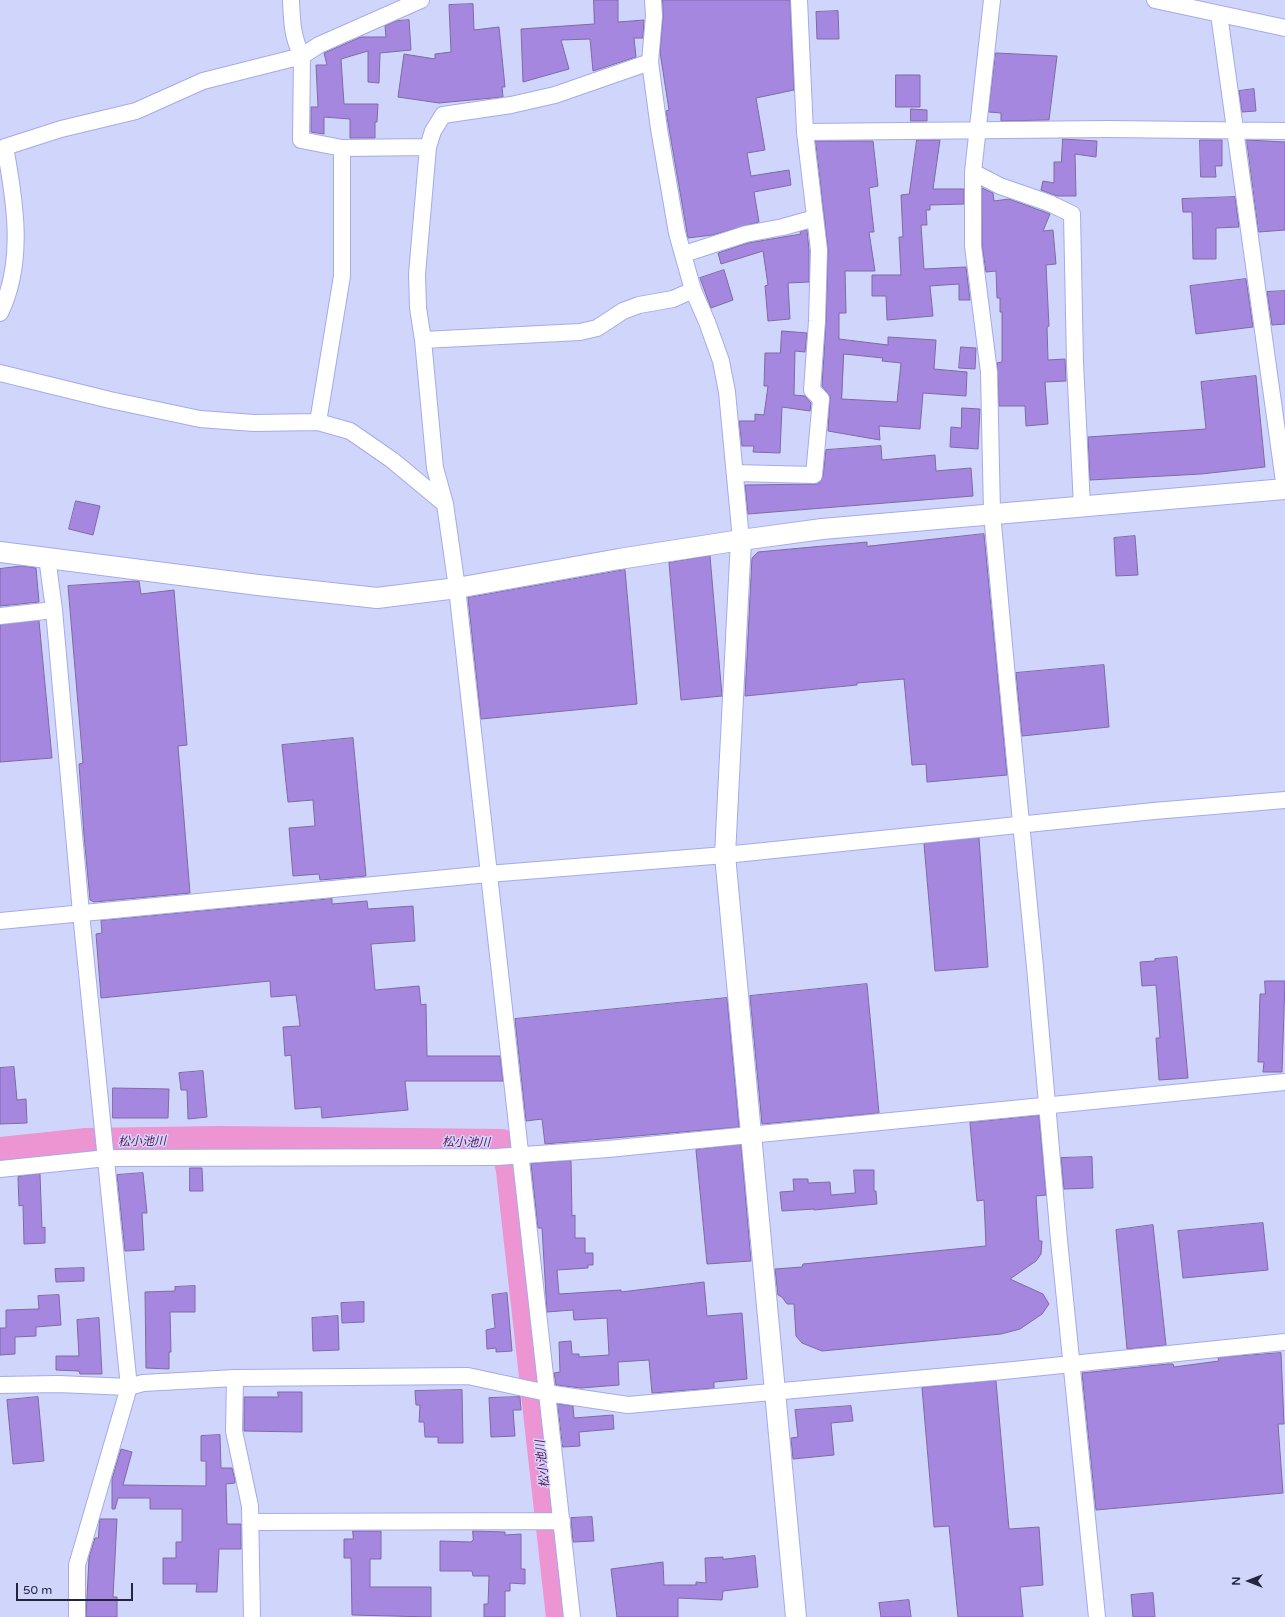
<!DOCTYPE html>
<html>
<head>
<meta charset="utf-8">
<style>
	body { margin:0 }
	#map { position:relative; width:1285px; height:1617px; overflow:hidden; background:#d0d5fc; font-family:"Varela Round",sans-serif }
	canvas { display:block }
	.north { position:absolute; left:1229px; top:1561px; width:40px; height:40px; -webkit-text-stroke:3px #d0d5fc; paint-order:stroke; rotate:270deg; font-size:11px; font-weight:700; line-height:16px; text-align:center; color:#24263e }
	.north::after { content:''; display:block; margin:auto; width:14px; height:18px; background:#24263e; clip-path:polygon(50% 0,100% 100%,50% 72%,0 100%) }
	.scale { position:absolute; left:16px; top:1583px; width:117px; height:18px; box-sizing:border-box; border:2px solid #24263e; border-top:0; padding-left:5px; font-size:12px; line-height:14px; white-space:nowrap; color:#24263e; -webkit-text-stroke:3px #d0d5fc; paint-order:stroke }
</style>
</head>
<body>
<div id="map">
<canvas width="1285" height="1617"></canvas>
<div class="north">N</div>
<div class="scale">50 m</div>
</div>
<script>
const ctx = document.querySelector('canvas').getContext('2d');
ctx.lineJoin = 'round';
function strokePath(path, color, width, dash) {
  ctx.strokeStyle = color;
  ctx.lineWidth = width;
  ctx.lineCap = dash ? 'butt' : 'round';
  ctx.setLineDash(dash || []);
  ctx.stroke(path);
}
function fill(path, color) {
  ctx.fillStyle = color;
  ctx.fill(path, 'evenodd');
}
function write(font, color, halo, rows, align = 'center') {
  ctx.font = font + ' "Varela Round","Noto Sans JP",sans-serif';
  ctx.lineWidth = 3;
  ctx.setLineDash([]);
  ctx.textBaseline = 'middle';
  ctx.strokeStyle = halo;
  ctx.fillStyle = color;
  for (const [text, x, y, turn = 0] of rows) {
    ctx.save();
    ctx.translate(x, y);
    ctx.rotate((+turn || 0) * Math.PI / 180);
    ctx.textAlign = isNaN(turn) ? turn : align;
    if (halo) ctx.strokeText(text, 0, 0);
    ctx.fillText(text, 0, 0);
    ctx.restore();
  }
}
strokePath(new Path2D(`
	M0 1151 86 1142 219 1140 502 1143 506 1149 510 1171 560 1617`), '#ed94d2', 28);
const building = new Path2D(`
	M594 0H618V22L644 20 643 38H634L636 57 593 71 590 39 561 40 569 69 523 82 521 29 594 24Z
	M663 0H790L794 90 756 98 765 150 747 153 751 176 789 170 791 185 754 192 759 222 712 235 688 238 666 111 669 110 660 52 663 17Z
	M473 4 474 30 499 27 505 87H502L503 97 439 103 398 97 404 54 435 59V54L451 52 449 5Z
	M838 11 839 39H817L816 12Z
	M409 20 411 50 380 53 379 83 368 82V51L341 59 344 104H378L377 122H375V138H350V119L324 117V134L311 132V107H318L316 65H327L324 53 361 37H386L385 26 396 21Z
	M996 53 1057 56 1049 120 1001 121V113L989 112Z
	M896 75H920V107H896Z
	M1254 89 1256 111 1242 112 1239 91Z
	M911 109 927 110V121H911Z
	M1063 139 1097 141 1096 157 1075 154 1076 196H1057L1041 190 1043 181 1054 183V162H1061Z
	M917 140H940L933 189H964V204L930 205V210H926L927 225H921L924 269 966 267 970 300H959V284L930 286 933 316 887 320 886 296H872V275H901L899 237H903L901 195 909 194Z
	M1200 140H1222V166H1215L1216 177H1201Z
	M1247 140 1285 142V230L1259 232Z
	M816 141H873L878 186 869 188 874 232H869L875 271H845L846 313H839V339L888 345V337L936 340 934 369 967 372 966 396 923 393 920 429 879 426 880 440 828 431 830 396 822 386 826 322 828 250ZM844 354 883 358 882 361 901 363 897 402 842 399Z
	M982 188 993 193 994 201 1009 199 1050 214 1043 231 1053 230 1056 264 1046 265 1049 326 1047 327 1048 360 1065 359 1066 381 1045 382 1048 424 1026 426 1025 406H999L997 363 1002 362V312H1000V298H997L996 271 986 272 982 245Z
	M1235 197 1239 227 1216 228V259H1193L1192 212H1183L1182 199Z
	M807 230 809 250V282L788 283 790 319 768 321 765 286 768 285 763 251 721 264 718 253 748 243 801 234 800 232Z
	M724 270 733 300 711 308 700 278Z
	M1246 279 1253 327 1196 334 1190 286Z
	M1285 291V324L1272 325 1267 292Z
	M782 331 807 333 805 352 795 351 794 395 805 396 811 403 810 411 782 407 780 453 753 452 754 446H742L739 421H755V414L764 415 768 386H764L765 353H780Z
	M961 347 976 348 975 369 959 368Z
	M1256 376 1265 467 1201 474 1090 480 1088 437 1206 429 1201 382Z
	M962 408 980 409 978 449 950 447 951 427 961 428Z
	M881 446 882 460 935 455 936 471 971 468 973 496 748 514 745 485 818 484 823 476 826 450Z
	M76 501 100 506 93 535 69 529Z
	M984 534 1007 775 927 782 926 764 912 765 904 679 857 683V685L745 696 752 558 758 552 867 542V546Z
	M1135 536 1138 575 1116 576 1114 538Z
	M710 556 722 696 681 700 669 563Z
	M22 566 36 568 39 602 0 606V569Z
	M625 570 637 704 481 719 468 598Z
	M136 581H139L141 594 174 590 187 745 178 746 190 893 94 902 90 900 84 835 79 764 83 763 68 586Z
	M39 621 52 758 0 762V625Z
	M1104 665 1109 727 1022 736 1016 673Z
	M353 738 366 876 320 880 319 874 293 876 289 828 315 826 313 800 288 802 282 745Z
	M979 838 988 967 935 971 924 844Z
	M332 899V904L367 901 368 909 413 906 415 941 371 944 375 990 419 986 421 1005 426 1004 427 1056H500L503 1081H405L408 1110 322 1118 321 1107 295 1109 291 1055 285 1056 283 1027 300 1026 296 995 271 997 270 981 101 998 96 934 102 933 101 921Z
	M1177 957 1188 1078 1159 1080 1156 1038H1160L1156 985 1142 986 1140 962 1155 961V959Z
	M1265 981H1285L1282 1072H1263L1264 1062H1258L1260 994H1265Z
	M867 984 879 1113 762 1124 750 996Z
	M727 998 739 1127 545 1144 542 1119 526 1121 515 1019Z
	M14 1067 17 1100 26 1099 27 1123 0 1124V1068Z
	M203 1071 207 1117 188 1119 187 1090H181L179 1073Z
	M113 1088 169 1089 168 1118H113Z
	M1039 1116 1046 1195 1036 1196 1039 1241H1042L1041 1254 1036 1261 1010 1279 1043 1294 1049 1304 1042 1314 1020 1329 1001 1334 822 1351 802 1343 796 1336 794 1304H787L782 1297 778 1295 775 1269 802 1267 803 1264 986 1246 984 1200 977 1201 970 1123Z
	M741 1145 751 1261 707 1264 696 1150Z
	M1092 1157 1093 1188 1064 1189 1061 1158Z
	M571 1161 572 1216 575 1215V1238H585V1253H593V1265H588V1268L557 1270 559 1294 621 1290V1292L704 1282 707 1316 742 1313 747 1379 714 1382V1388L652 1393 649 1360 618 1362 619 1385 581 1388 556 1385 554 1373 560 1372 559 1342 571 1341 572 1354H579V1357L609 1355 607 1318 574 1320 573 1310 547 1312 542 1228H538L531 1164Z
	M190 1168H202L203 1191H190Z
	M854 1170H874V1191H876L877 1204 814 1210V1209L782 1211 780 1192 794 1191 793 1179H808V1183L830 1182 831 1195 855 1193Z
	M143 1173 147 1213H142L144 1250 125 1251 117 1175Z
	M40 1174 42 1228 45 1227V1243L24 1244 23 1205 19 1206 18 1177Z
	M1263 1223 1268 1270 1183 1278 1178 1231Z
	M1153 1225 1166 1345 1127 1349 1116 1230Z
	M84 1268V1281L56 1282 55 1269Z
	M195 1286V1312H170L171 1352H169V1369L146 1368 145 1292 175 1291V1287Z
	M507 1293 512 1351 496 1352V1348L487 1349 486 1330 495 1328 492 1295Z
	M59 1295 61 1325 36 1327V1336L15 1337V1354L0 1355V1328H6V1310L39 1309 38 1296Z
	M364 1302V1322L342 1323 341 1303Z
	M338 1316 339 1350 313 1351 312 1318Z
	M99 1318 102 1374H80L79 1371 56 1370V1356H79L77 1320Z
	M1281 1353 1284 1424H1278L1283 1493 1096 1510 1082 1373 1168 1364H1173L1174 1367 1219 1361 1218 1358Z
	M996 1381 1009 1529 1039 1527 1043 1585 1020 1587 1023 1617H958L949 1526 934 1527 922 1388Z
	M462 1390 463 1443H438V1437H425L424 1422H419L420 1405H416L415 1391Z
	M278 1392H302V1432L244 1431V1397H278Z
	M38 1397 44 1461 13 1464 7 1400Z
	M520 1397 521 1410H513L515 1436 491 1437 489 1398Z
	M558 1404 573 1406 574 1418 613 1415 614 1429 579 1432 580 1446 563 1447Z
	M851 1406 853 1421 831 1423 834 1455 793 1459 791 1438 798 1437 795 1410Z
	M220 1435 221 1468H232L235 1480V1483L226 1484 227 1524H241V1549H219L217 1592H196L197 1584H163V1558H176V1542H182V1509H150V1498H118L115 1509H112V1479L121 1449 132 1452 123 1485 206 1486V1461H201V1436Z
	M592 1517 594 1541 573 1542 571 1518Z
	M100 1519H117L113 1597H117V1617H86L89 1558 95 1538H98Z
	M353 1531H381V1559H370V1587H431V1617L352 1615 351 1558H344V1539H353Z
	M473 1531 505 1532V1535L521 1534V1569H525V1584L510 1583V1591H505V1617H484V1604H488L489 1576H473L472 1571H440V1541L471 1542 473 1540Z
	M755 1556 758 1587 723 1591 722 1600 678 1598V1617H617L611 1569 663 1562 664 1585H696V1582L706 1583 705 1558 723 1557V1559Z
	M1153 1593 1155 1617H1133L1131 1595Z
	M909 1600 911 1617H881L879 1603Z`);
fill(building, '#a687e0');
strokePath(building, '#7e6aa4', 1);
const minor = new Path2D(`
	M291 0C292 21 292 37 302 56L319 45 421 0
	M653 0 654 16 650 62 659 129 677 233 693 290 707 322 721 361 727 392 741 540
	M992 0 973 172V246L989 372 992 513 1007 678 1035 967 1059 1240 1097 1617
	M1155 0 1285 28
	M1219 14 1285 489
	M805 132 1108 129 1285 131
	M973 172 1000 186 1049 203 1072 214 1075 363 1082 506
	M684 254 746 234 783 227 815 218
	M0 313C25 262 15 201 5 147L61 129 136 111 203 81 302 56 301 140 342 148 428 147
	M423 340 580 332 597 328 623 311 639 305 673 299 693 290
	M0 373 110 400 200 419 254 423 318 422 350 431 392 460 445 504 457 588 572 1617
	M318 422 342 276V148
	M735 473 814 475 821 399 812 390 817 321 819 250 805 132 799 0
	M445 504 435 468 423 340 418 308 417 274 428 147 433 131 443 115 511 105 555 95 650 62
	M47 557 54 610 81 913 129 1387 77 1565V1617
	M0 616 54 610
	M0 921 488 874 725 855 1154 811 1285 800
	M0 1169 107 1158 497 1157 608 1149 1285 1082
	M235 1378 234 1431 250 1506 252 1617
	M0 1385 58 1384 129 1387 143 1383 235 1378 468 1376 547 1393 628 1405 1004 1371 1285 1342
	M251 1522 562 1521`);
const tertiary = new Path2D(`
	M741 540 725 855 796 1617
	M0 552 258 585 377 598 457 588 619 559 741 540 822 529 1285 489`);
strokePath(minor, '#a4abe9', 18);
strokePath(tertiary, '#a4abe9', 22);
strokePath(minor, '#fff', 16);
strokePath(tertiary, '#fff', 20);
write('italic 12px', '#621551', '#d0d5fc', [
	["松小池川",142,1142,-1],
	["松小池川",466,1143,1],
	["松小池川",543,1464,-96]
]);
</script>
</body>
</html>
